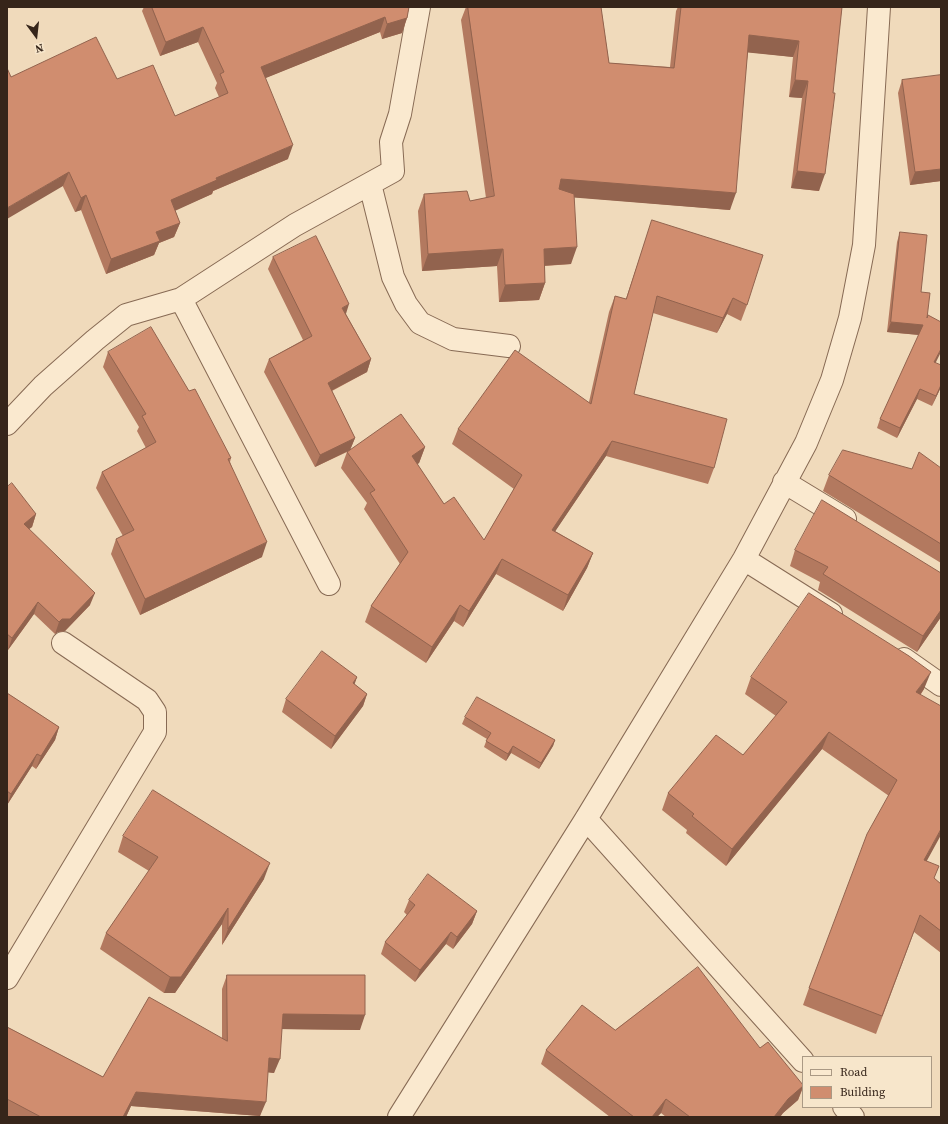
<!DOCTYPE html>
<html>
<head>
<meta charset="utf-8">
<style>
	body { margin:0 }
	#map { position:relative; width:948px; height:1124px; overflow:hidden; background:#f0dabb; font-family:"Source Serif 4",serif }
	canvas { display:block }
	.frame { position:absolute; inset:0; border:8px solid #36251a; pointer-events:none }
	.legend { position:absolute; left:802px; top:1056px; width:130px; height:52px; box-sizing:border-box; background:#f7e6cb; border:1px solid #aa9984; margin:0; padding:5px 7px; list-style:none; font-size:12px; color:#36251a }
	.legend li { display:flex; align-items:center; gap:8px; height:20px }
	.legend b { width:20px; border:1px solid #aa9984 }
	.north { position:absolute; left:16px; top:16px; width:40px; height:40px; -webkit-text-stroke:3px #f7e6cb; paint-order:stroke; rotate:165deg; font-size:11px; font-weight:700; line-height:16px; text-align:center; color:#36251a }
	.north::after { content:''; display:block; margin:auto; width:14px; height:18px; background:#36251a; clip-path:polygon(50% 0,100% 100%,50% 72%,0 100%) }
</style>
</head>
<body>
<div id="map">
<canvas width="948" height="1124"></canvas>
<div class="frame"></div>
<ul class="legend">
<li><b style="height:5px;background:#fae9cf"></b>Road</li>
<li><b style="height:11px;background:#d08d6f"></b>Building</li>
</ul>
<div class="north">N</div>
</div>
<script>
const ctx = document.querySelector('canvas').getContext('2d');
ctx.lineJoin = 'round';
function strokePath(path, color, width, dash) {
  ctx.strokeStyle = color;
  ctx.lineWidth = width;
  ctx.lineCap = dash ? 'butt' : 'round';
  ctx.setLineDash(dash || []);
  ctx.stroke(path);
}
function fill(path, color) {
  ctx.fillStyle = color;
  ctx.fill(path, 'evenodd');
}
const minor = new Path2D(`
	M370 184 393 277 406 304 420 323 453 339 509 346
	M181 299 329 584
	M7 424 43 386 95 340 126 315 181 299 295 225 393 171 391 142 400 114 419 7
	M784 482 845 519
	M744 559 831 614
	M904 659 941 685
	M586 819 803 1061
	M7 978 155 732V712L147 700 63 643
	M844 1107 853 1117
	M399 1117 586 819 744 559 806 443 832 380 850 318 864 245 879 7`);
strokePath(minor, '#876a54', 24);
strokePath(minor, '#fae9cf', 22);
fill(new Path2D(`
	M144 7H409L407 18 402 33 382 39 380 32 265 78 288 159 213 191 212 194 175 210 180 223 174 237 159 243 154 255 106 274 81 210 75 212 11 77 117 79 175 116 219 97 215 88 217 83 198 42 160 56 142 11Z
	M466 7H601L609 63 670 67 676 11 678 7H842L819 191 791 188 802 98 789 97 793 57 748 52 730 210 574 197 571 264 545 266V283L539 300 499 302 497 266 422 271 418 211 424 194 470 201 486 198 461 20Z
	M941 75V181L910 185 898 93 902 80Z
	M652 220 747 305 741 321 727 314 717 333 653 313 634 394 714 468 708 484 606 456 555 531 593 553 587 568 563 611 496 574 463 627 454 621 426 663 365 622 371 606 400 564 364 509 367 503 341 468 347 452 349 451 315 467 264 372 269 359 303 340 268 269 273 257 346 314 371 359 367 372 332 391 355 438 350 450 425 447 419 463 417 464 444 504 484 540 514 489 452 444 458 429 589 402 609 312 615 296 626 299Z
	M900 232 921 292 927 318 935 363 941 387 932 406 917 399 897 438 877 428 880 419 919 335 887 332 897 242Z
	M108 352 189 391 231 458 230 462 262 557 140 615 111 554 116 539 123 536 96 488 102 472 146 448 137 431 139 427 103 367Z
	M941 468V563L823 491 829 475 912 469Z
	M7 487 36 514 32 527 29 529 90 605 65 631 58 632 55 634 34 614 8 650H7Z
	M795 550 941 573V617L917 652 818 590 820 582 790 566Z
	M357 677 354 684 367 694 363 706 331 749 282 712 286 699Z
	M751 677 924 689 921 694 927 861 934 878 941 884V953L914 932 876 1034 803 1005 809 988 889 796 822 749 726 866 686 833 687 830 662 810 668 793 743 755 776 716 745 694Z
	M7 693 59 727 55 740 36 769 32 766 7 805Z
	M465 717 555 740 553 746 539 769 511 753 506 761 484 747 487 739 462 724Z
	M123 836 264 879 222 945V924L175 993H164L100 949 106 933 149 871 118 852Z
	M409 900 477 911 472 924 453 949 446 944 415 982 381 954 385 942 407 915 404 912Z
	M227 975 360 1030 282 1029 274 1073 268 1072 260 1116 131 1106 126 1117H9L7 1116V1027L103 1077 222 1038V989Z
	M615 1030 760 1048 803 1085V1088L798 1100 783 1113 780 1117H666L661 1113 657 1117H610L541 1064 546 1050Z`), '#b3795f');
fill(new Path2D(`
	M385 17 380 32 256 82 261 67Z
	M407 18 402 33 382 39 387 24Z
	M203 27 198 42 160 56 166 42Z
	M749 35 799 41 793 57 743 52Z
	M795 80 808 81 802 98 789 97Z
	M293 145 288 159 213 191 212 194 166 215 171 200 216 178Z
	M941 169V181L910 185 915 172Z
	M797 171 825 174 819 191 791 188Z
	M69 172 63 186 7 219V208Z
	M561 179 736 193 730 210 555 196Z
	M86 195 81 210 75 212 81 198Z
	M180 223 174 237 159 243 154 255 106 274 111 259 156 232Z
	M577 247 571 264 538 266 544 249Z
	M503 249 497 266 422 271 428 254Z
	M545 283 539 300 499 302 505 285Z
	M733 298 727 314 717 333 723 318Z
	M349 304 345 317 342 308Z
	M891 322 923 325 920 335 887 332Z
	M941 349V352L931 372 934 362Z
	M371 359 367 372 323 395 328 383Z
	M941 385V387L932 406 936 396Z
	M920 389 917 399 897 438 900 428Z
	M355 438 350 450 315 467 320 455Z
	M612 441 606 456 546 545 552 530Z
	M425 447 419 463 406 472 412 456Z
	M36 514 32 527 19 536 24 524Z
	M267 542 262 557 140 615 145 599Z
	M593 553 587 568 563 611 568 595Z
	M502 559 496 574 463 627 469 611Z
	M95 593 90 605 65 631 58 632 55 634 59 622Z
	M38 602 34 614 8 650 12 638Z
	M460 605 454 621 426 663 432 647Z
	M941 610V617L917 652 923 636Z
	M931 672 924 689 910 709 916 692Z
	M357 677 353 689V683Z
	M367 694 363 706 331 749 335 736Z
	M59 727 55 740 36 769 41 756Z
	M829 732 822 749 726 866 732 849Z
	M555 740 553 746 539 769 541 763Z
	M513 746 511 753 506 761 508 754Z
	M37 754 32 766 7 805 11 794Z
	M941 829V835L918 877 924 860Z
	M270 863 264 879 222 945 228 929Z
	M228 908 222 924 175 993H164L170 977Z
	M477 911 472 924 453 949 457 937Z
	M451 932 446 944 415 982 420 970Z
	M283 1014 365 1015 360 1030 278 1029Z
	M269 1058 280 1059 274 1073 264 1072Z
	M803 1086 798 1100 783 1113 780 1117H774L788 1099Z
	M136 1092 266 1102 260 1116 131 1106 126 1117H123Z
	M666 1099 661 1113 657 1117H652Z`), '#92634e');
const building = new Path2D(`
	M152 7H409L407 18 387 24 385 17 261 67 293 145 216 178 217 180 171 200 180 223 156 232 160 241 111 259 86 195 81 198 69 172 7 208V68L11 77 96 37 117 79 153 65 175 116 228 93 220 74 224 72 203 27 166 42Z
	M468 7H601L609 63 674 68 681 7H842L833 93H835L825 174 797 171 808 81 795 80 799 41 749 35 736 193 561 179 559 189 574 194 577 247 544 249 545 283 505 285 503 249 428 254 424 194 467 191 470 201 494 196Z
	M941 75V169L915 172 902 80Z
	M652 220 763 255 747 305 733 298 723 318 657 296 634 394 727 419 714 468 612 441 552 530 593 553 568 595 502 559 469 611 460 605 432 647 371 606 408 552 370 493 375 490 347 452 401 414 425 447 412 456 444 504 454 497 484 540 522 475 458 429 515 350 591 404 615 296 626 299Z
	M900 232 927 235 921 292 930 293 927 318 928 315 941 322V349L934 362 941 365V385L936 396 920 389 900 428 880 419 923 325 891 322Z
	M316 236 349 304 342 308 371 359 328 383 355 438 320 455 269 359 312 336 273 257Z
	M151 327 189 391 195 389 231 458 228 459 267 542 145 599 116 539 134 530 102 472 156 442 142 416 146 414 108 352Z
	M843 450 912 469 919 452 941 468V544L829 475Z
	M12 483 36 514 24 524 95 593 70 619H62L59 622 38 602 12 638 7 634V487Z
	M822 500 941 573V610L923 636 823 574 828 567 795 550Z
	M809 593 909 656 931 672 916 692 941 706V829L924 860 939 866 934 878 941 884V931L920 915 882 1016 809 988 867 834 897 780 829 732 732 849 692 816 694 814 668 793 716 735 743 755 787 702 751 677Z
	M322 651 357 677 353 683 367 694 335 736 286 699Z
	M7 693 59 727 41 756 37 754 11 794 7 791Z
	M477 697 555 740 541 763 513 746 508 754 486 741 491 733 465 717Z
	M153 790 270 863 228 929V908L181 977H170L106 933 158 857 123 836Z
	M428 874 477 911 457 937 451 932 420 970 385 942 415 905 409 900Z
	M698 967 760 1048 768 1042 803 1085V1086L788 1099 774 1117H690L666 1099 652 1117H634L546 1050 582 1005 615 1030Z
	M227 975H365V1015L283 1014 280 1059 269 1058 266 1102 136 1092 123 1117H41L7 1099V1027L103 1077 149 997 227 1041Z`);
fill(building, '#d08d6f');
strokePath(building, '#92634e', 1);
</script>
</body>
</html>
